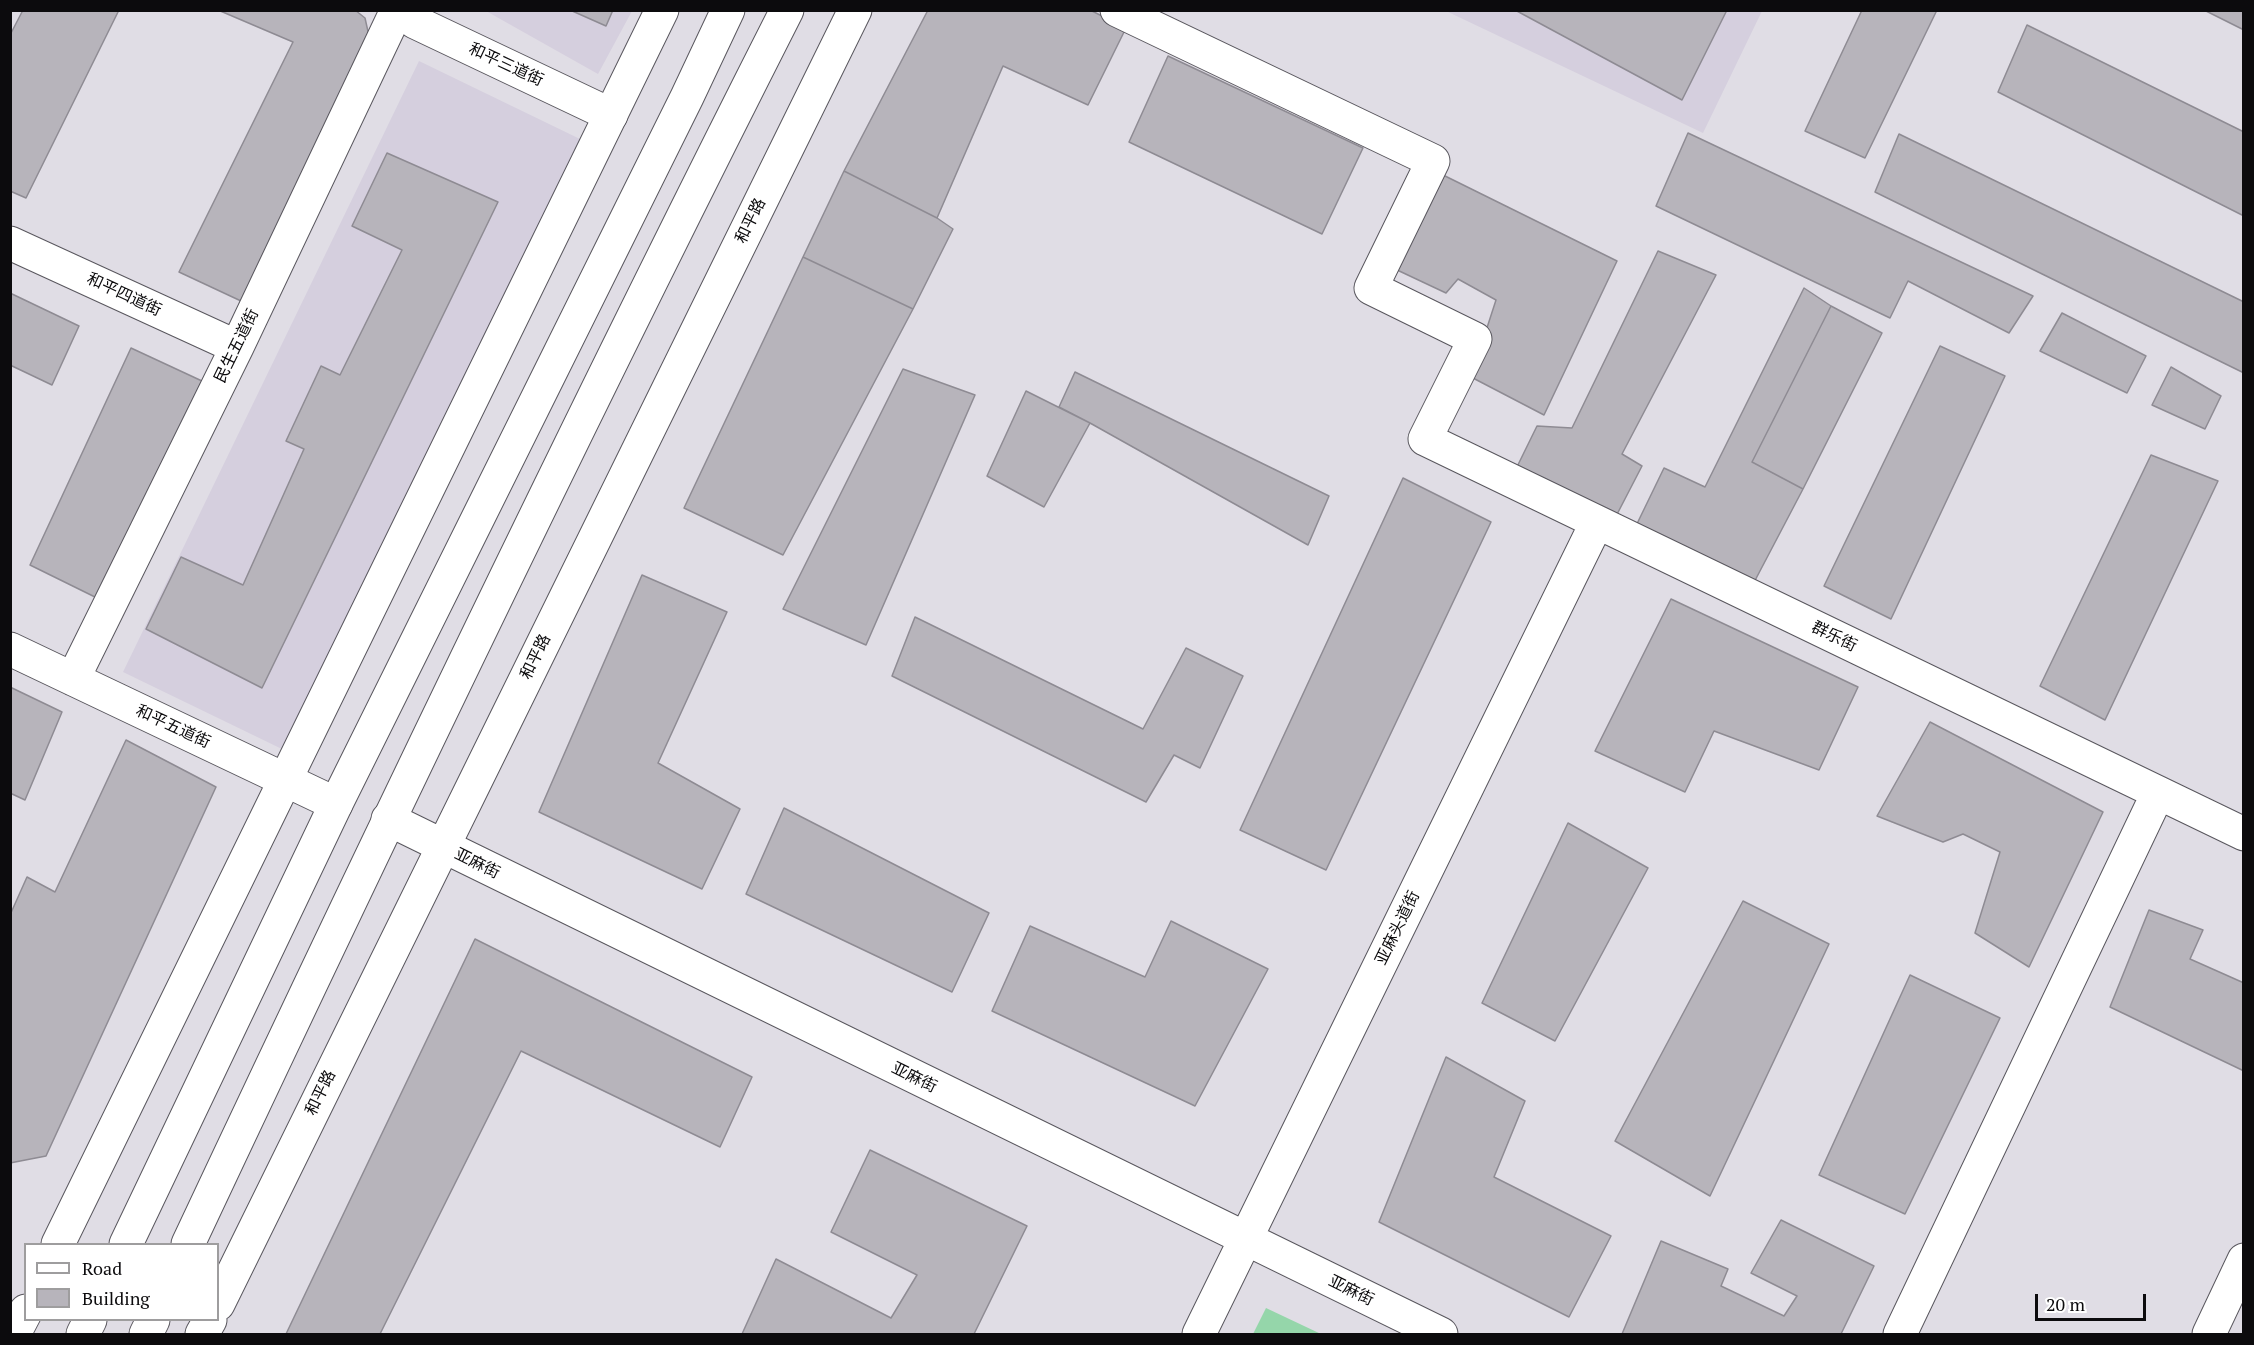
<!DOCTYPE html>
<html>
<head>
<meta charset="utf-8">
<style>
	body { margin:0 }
	#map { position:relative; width:2254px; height:1345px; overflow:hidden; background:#e0dde5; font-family:"PT Serif",serif }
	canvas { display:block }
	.frame { position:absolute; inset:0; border:12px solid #0c0b0d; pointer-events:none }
	.legend { position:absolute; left:24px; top:1243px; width:195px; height:78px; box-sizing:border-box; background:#fff; border:2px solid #9e9d9e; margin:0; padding:8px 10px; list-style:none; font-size:18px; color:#0c0b0d }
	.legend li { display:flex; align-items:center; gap:12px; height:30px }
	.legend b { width:30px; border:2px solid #9e9d9e }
	.scale { position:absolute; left:2035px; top:1294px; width:111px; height:27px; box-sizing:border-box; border:3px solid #0c0b0d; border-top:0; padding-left:8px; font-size:18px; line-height:21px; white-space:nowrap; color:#0c0b0d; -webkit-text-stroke:4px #fff; paint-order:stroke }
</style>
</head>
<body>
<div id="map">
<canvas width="2254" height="1345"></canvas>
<div class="frame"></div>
<ul class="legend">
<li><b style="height:8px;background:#fff"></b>Road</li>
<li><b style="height:16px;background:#b7b4bb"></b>Building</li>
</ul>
<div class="scale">20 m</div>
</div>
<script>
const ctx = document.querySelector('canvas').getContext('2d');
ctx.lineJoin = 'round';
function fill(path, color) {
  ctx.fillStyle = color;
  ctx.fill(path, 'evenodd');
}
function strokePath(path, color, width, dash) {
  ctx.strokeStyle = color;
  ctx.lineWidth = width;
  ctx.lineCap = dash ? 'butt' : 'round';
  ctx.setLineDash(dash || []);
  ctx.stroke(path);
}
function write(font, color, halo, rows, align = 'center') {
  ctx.font = font + ' "PT Serif","Noto Sans SC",serif';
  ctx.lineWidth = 5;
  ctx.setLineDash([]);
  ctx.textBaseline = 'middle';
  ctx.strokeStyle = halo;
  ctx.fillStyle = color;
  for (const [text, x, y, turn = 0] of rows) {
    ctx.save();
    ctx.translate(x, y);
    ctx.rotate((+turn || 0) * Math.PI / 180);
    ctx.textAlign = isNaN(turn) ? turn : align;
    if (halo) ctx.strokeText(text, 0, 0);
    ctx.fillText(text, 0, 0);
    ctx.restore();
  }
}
fill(new Path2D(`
	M486 11H632L598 74Z
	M1446 11H1762L1703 133Z
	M419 61 580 139 284 750 123 672Z`), '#d5cfde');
fill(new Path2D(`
	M1266 1308 1321 1334H1253Z`), '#95d6aa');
const building = new Path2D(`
	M23 10H119L26 198 10 191V35Z
	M218 10H355L365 18 369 36 241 301 179 272 293 42Z
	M570 10H613L606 26Z
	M928 10H1090L1126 28 1088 105 1003 66 937 218 844 171Z
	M1515 10H1727L1682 100Z
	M1862 10H1937L1865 158 1805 131Z
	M2204 10H2244V30Z
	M2027 25 2244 132V216L1998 92Z
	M1168 56 1363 148 1322 234 1129 142Z
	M1688 133 2033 296 2009 333 1908 281 1890 318 1656 206Z
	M1899 134 2244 302V373L1875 192Z
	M387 153 498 202 262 688 146 629 181 557 243 585 304 449 286 441 321 366 340 375 402 250 352 226Z
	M844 171 937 218 953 229 913 309 803 257Z
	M1439 173 1617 261 1544 415 1471 377 1496 300 1458 279 1446 293 1395 269Z
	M1658 251 1716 275 1622 454 1642 466 1612 524 1512 477 1537 426 1572 428Z
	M803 257 913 309 783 555 684 508Z
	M1804 288 1831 306 1752 462 1803 489 1750 590 1633 532 1664 468 1705 487Z
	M10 293 79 326 52 385 10 365Z
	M1831 306 1882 333 1803 489 1752 462Z
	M2062 313 2146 356 2127 393 2040 351Z
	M1940 346 2005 376 1891 619 1824 586Z
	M131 348 202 381 97 598 30 565Z
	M2171 367 2221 396 2205 429 2152 405Z
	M903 369 975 395 866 645 783 609Z
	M1075 372 1329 496 1308 545 1090 423 1059 407Z
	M1026 391 1090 423 1044 507 987 476Z
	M2151 455 2218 481 2105 720 2040 686Z
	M1403 478 1491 522 1326 870 1240 830Z
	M642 575 727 612 658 763 740 809 702 889 539 812Z
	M1671 599 1858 687 1819 770 1714 731 1685 792 1595 751Z
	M915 617 1143 729 1186 648 1243 676 1200 768 1174 755 1146 802 892 676Z
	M10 687 62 712 25 800 10 793Z
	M1930 722 2103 812 2029 967 1975 933 2000 852 1963 834 1943 842 1877 816Z
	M126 740 216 787 46 1156 10 1163V915L27 877 55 892Z
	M784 808 989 913 952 992 746 894Z
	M1568 823 1648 868 1555 1041 1482 1003Z
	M1743 901 1829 944 1710 1196 1615 1141Z
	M2149 910 2203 930 2190 959 2244 983V1071L2110 1007Z
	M1171 921 1268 969 1195 1106 992 1011 1030 926 1145 977Z
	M475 939 752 1077 720 1147 521 1051 380 1334H286Z
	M1910 975 2000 1018 1905 1214 1819 1175Z
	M1446 1057 1525 1101 1494 1177 1611 1236 1569 1317 1379 1222Z
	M870 1150 1027 1226 974 1334H742L776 1259 891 1318 917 1275 831 1232Z
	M1781 1220 1874 1266 1841 1334H1622L1661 1241 1728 1269 1721 1286 1784 1316 1797 1296 1751 1273Z`);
fill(building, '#b7b4bb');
strokePath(building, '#8e8b93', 1.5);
const minor = new Path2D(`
	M406 10 415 22 611 115
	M1117 10 1433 161 1371 288 1475 339 1425 439 2244 834
	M10 243 237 347
	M10 649 336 804
	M73 679 237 347 397 10
	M388 819 1441 1334
	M1199 1334 1597 522
	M1900 1334 2158 793
	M2209 1334 2244 1260`);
const major = new Path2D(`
	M58 1244 662 10
	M126 1244 336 804 687 97 728 10
	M188 1244C382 831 580 418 787 10
	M218 1304 855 10
	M14 1334 26 1311
	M83 1334 90 1320
	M146 1334 153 1320
	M202 1334 210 1320`);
strokePath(minor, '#59575e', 35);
strokePath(major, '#59575e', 35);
strokePath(minor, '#fff', 33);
strokePath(major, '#fff', 33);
write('16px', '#0c0b0d', '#fff', [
	["和平三道街",506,65,25],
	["和平路",751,221,-64],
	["和平四道街",124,295,25],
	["民生五道街",237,346,-64],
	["群乐街",1834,637,26],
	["和平路",536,657,-64],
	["和平五道街",173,727,25],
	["亚麻街",477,864,26],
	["亚麻头道街",1398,928,-64],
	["亚麻街",914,1078,26],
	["和平路",321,1093,-64],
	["亚麻街",1351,1291,26]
]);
</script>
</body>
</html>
